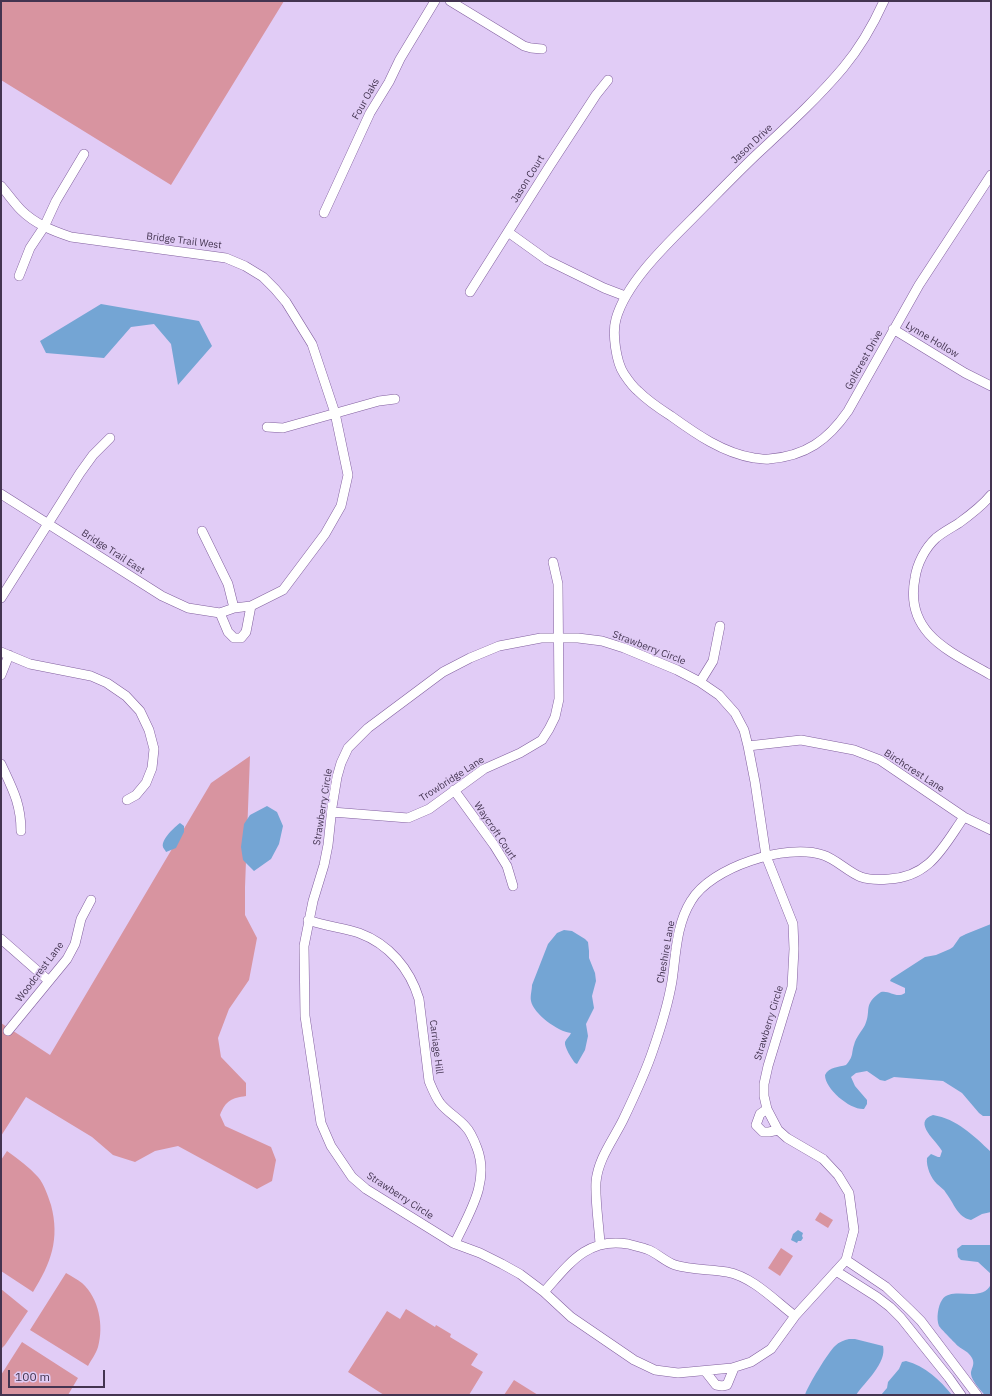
<!DOCTYPE html>
<html>
<head>
<meta charset="utf-8">
<style>
	body { margin:0 }
	#map { position:relative; width:992px; height:1396px; overflow:hidden; background:#e1ccf6; font-family:"IBM Plex Sans",sans-serif }
	canvas { display:block }
	.frame { position:absolute; inset:0; border:2px solid #433450; pointer-events:none }
	.scale { position:absolute; left:8px; top:1370px; width:97px; height:18px; box-sizing:border-box; border:2px solid #433450; border-top:0; padding-left:5px; font-size:12px; line-height:14px; white-space:nowrap; color:#433450; -webkit-text-stroke:3px #e1ccf6; paint-order:stroke }
</style>
</head>
<body>
<div id="map">
<canvas width="992" height="1396"></canvas>
<div class="frame"></div>
<div class="scale">100 m</div>
</div>
<script>
const ctx = document.querySelector('canvas').getContext('2d');
ctx.lineJoin = 'round';
function fill(path, color) {
  ctx.fillStyle = color;
  ctx.fill(path, 'evenodd');
}
function strokePath(path, color, width, dash) {
  ctx.strokeStyle = color;
  ctx.lineWidth = width;
  ctx.lineCap = dash ? 'butt' : 'round';
  ctx.setLineDash(dash || []);
  ctx.stroke(path);
}
function write(font, color, halo, rows, align = 'center') {
  ctx.font = font + ' "IBM Plex Sans",sans-serif';
  ctx.lineWidth = 3;
  ctx.setLineDash([]);
  ctx.textBaseline = 'middle';
  ctx.strokeStyle = halo;
  ctx.fillStyle = color;
  for (const [text, x, y, turn = 0] of rows) {
    ctx.save();
    ctx.translate(x, y);
    ctx.rotate((+turn || 0) * Math.PI / 180);
    ctx.textAlign = isNaN(turn) ? turn : align;
    if (halo) ctx.strokeText(text, 0, 0);
    ctx.fillText(text, 0, 0);
    ctx.restore();
  }
}
fill(new Path2D(`
	M1 1H284L171 185 1 80Z
	M250 756 245 887V915L257 938 249 980 229 1009 218 1038 221 1057 246 1083V1096C232 1098 226 1100 220 1115L225 1126 271 1147 276 1160 272 1181 257 1189 178 1146 155 1151 135 1162 113 1155 92 1137 26 1097 1 1136V1023L50 1055 211 783Z
	M7 1151C18 1159 29 1167 38 1177 44 1184 48 1196 51 1205 60 1239 51 1263 33 1292L1 1271V1160Z
	M820 1212 833 1220 828 1228 815 1220Z
	M781 1248 793 1256 780 1276 768 1268Z
	M66 1273C71 1276 77 1279 82 1283 99 1298 104 1326 98 1347 96 1354 91 1360 88 1366L30 1330Z
	M1 1289 28 1311 5 1345 1 1349Z
	M406 1309 435 1327 436 1325 451 1334 450 1337 478 1354 471 1365 483 1372 469 1395H384L348 1372 387 1311 400 1319Z
	M22 1342 78 1378 68 1395H1V1375Z
	M514 1380 538 1395H504Z`), '#d894a0');
fill(new Path2D(`
	M101 304 199 321 212 346 178 385 171 344 154 324 131 327 104 358 46 353 40 341Z
	M267 806 277 812 283 826 279 844 271 859 254 871 243 860 241 847 244 824 250 815Z
	M180 823 184 826V832L176 848 166 852C166 851 163 848 163 847 161 839 175 827 180 823Z
	M991 924V1116H983L979 1113 962 1093 943 1081 894 1077 885 1081 880 1080 867 1071 856 1073 851 1077 855 1086 867 1100V1104L864 1109C850 1110 825 1089 825 1075 829 1067 839 1067 846 1065 854 1056 851 1054 854 1045 856 1037 862 1031 865 1025 872 1010 862 1005 881 992 890 990 896 999 905 993V988L890 981 891 979 925 957 936 955 950 949 953 947 960 937 966 934Z
	M564 930 572 931 585 939 588 942 589 951V958L595 973 596 981 592 996 594 1008 586 1024 588 1036 585 1050 577 1064 575 1063C572 1059 564 1047 565 1042 566 1039 570 1036 571 1033 558 1032 533 1013 531 1001 530 996 532 990 532 985L548 944 557 933Z
	M933 1115C957 1119 973 1135 991 1152V1212L982 1214 971 1220C957 1217 954 1203 946 1193 944 1189 940 1187 937 1184 931 1178 926 1167 927 1158L931 1154 938 1157H940L942 1151C938 1142 911 1122 933 1115Z
	M798 1230 803 1233 802 1236 803 1238 801 1241H798L797 1243 791 1240 793 1234Z
	M962 1245H991V1274L978 1262 961 1260 958 1257 957 1249Z
	M991 1284V1395H985C981 1391 970 1379 971 1372 972 1367 975 1364 972 1358 969 1352 963 1350 958 1346 956 1344 940 1328 939 1326 936 1319 938 1306 942 1300 952 1285 982 1304 991 1284Z
	M849 1339H855L883 1346C887 1363 865 1382 856 1395H805C807 1387 829 1351 835 1346 839 1342 844 1340 849 1339Z
	M906 1361C925 1366 940 1380 952 1395H881L887 1388 888 1382 899 1369 902 1362Z`), '#74a5d4');
const minor = new Path2D(`
	M450 1 524 46 531 48 542 49
	M884 1C874 23 859 49 843 68 816 100 786 127 756 155 734 176 713 198 692 219 666 245 626 283 616 319 612 333 616 362 624 374 628 380 633 387 638 391 648 401 660 409 671 416 696 434 723 453 754 458 759 458 764 460 769 459 806 456 828 440 848 411L919 285 991 175
	M1 186C8 194 14 203 21 210 35 224 53 231 71 237L226 258 245 266 263 277 275 289 286 302 312 344 335 413 348 475 341 506 325 534 283 590 251 606 234 608 220 613 188 608 162 596 1 494
	M324 213 370 113 389 82 400 59 435 1
	M508 232 547 260 604 288 625 296
	M19 276 30 248 44 227 56 201 84 154
	M470 292 549 167 596 95 608 80
	M893 329 965 373 991 386
	M267 427 283 428 379 401 395 399
	M991 495C982 506 970 515 959 523 951 528 943 532 936 538 925 548 917 564 915 578 904 634 951 652 991 675
	M202 531 228 584 234 608
	M1 598 80 473 93 455 110 438
	M220 613 228 632 234 638H241L246 632 251 606
	M541 638H578L602 641 624 648 677 670 700 682 719 695 735 713 744 730 748 746 755 782 766 856 793 924 794 949 792 987 768 1066 764 1084V1096L767 1109 778 1130 787 1138 823 1159 838 1175 849 1193 854 1230 846 1260 795 1316 771 1349 751 1362 732 1368 678 1373 655 1370 634 1360 571 1317 544 1292 520 1274 502 1264 480 1253 453 1243 366 1189 352 1177 331 1146 321 1123 305 1016 304 946 313 901 324 865 328 845 332 807 337 777 341 763 348 748 368 728 443 672 470 658 499 646Z
	M1 652 30 664 91 676 107 683 126 696 140 711 149 730 154 749 152 768 146 783 136 795 127 800
	M1 675 9 655
	M700 682 713 661 720 626
	M748 746 801 740 854 750 880 760 964 817 991 830
	M1 764C12 788 21 803 21 831
	M454 790 494 845 507 866 513 886
	M332 812 408 818 429 809 484 769 520 753 542 740 549 729 555 717 559 699 558 584 553 562
	M308 920C325 926 343 928 359 933 389 944 410 969 419 999L429 1081C432 1088 435 1096 440 1103 447 1112 458 1118 465 1126 471 1132 474 1140 477 1148 490 1182 469 1213 455 1243
	M1 939 49 981
	M8 1031 67 959 75 944 81 919 91 900
	M767 1109 760 1114 756 1125 763 1132H769L778 1130
	M600 1244C599 1225 595 1201 596 1182 598 1159 613 1140 623 1120 634 1097 645 1074 653 1050 661 1027 668 1005 672 981 676 954 676 925 691 901 711 867 786 843 823 855 836 859 848 872 861 877 870 880 879 880 889 879 930 877 943 847 964 817
	M846 1260 886 1287 910 1310 921 1321 977 1395
	M836 1271 877 1297 890 1307 901 1318 949 1378 961 1395
	M544 1292C569 1264 587 1237 628 1244 635 1246 642 1247 649 1250 658 1254 666 1262 675 1265 691 1270 710 1269 727 1272 753 1277 774 1300 795 1316
	M705 1371 716 1385 722 1386 727 1385 734 1368`);
strokePath(minor, '#815f9e', 10);
strokePath(minor, '#fff', 9);
write('10px', '#433450', '#e1ccf6', [
	["Four Oaks",366,99,-61],
	["Jason Drive",752,144,-43],
	["Jason Court",528,179,-58],
	["Bridge Trail West",184,241,7],
	["Lynne Hollow",932,340,31],
	["Golfcrest Drive",864,360,-61],
	["Bridge Trail East",113,552,33],
	["Strawberry Circle",649,648,21],
	["Birchcrest Lane",914,771,33],
	["Trowbridge Lane",452,779,-33],
	["Strawberry Circle",323,807,-81],
	["Waycroft Court",495,831,56],
	["Cheshire Lane",666,952,-80],
	["Woodcrest Lane",40,972,-53],
	["Strawberry Circle",769,1023,-73],
	["Carriage Hill",436,1047,83],
	["Strawberry Circle",400,1196,33]
]);
</script>
</body>
</html>
